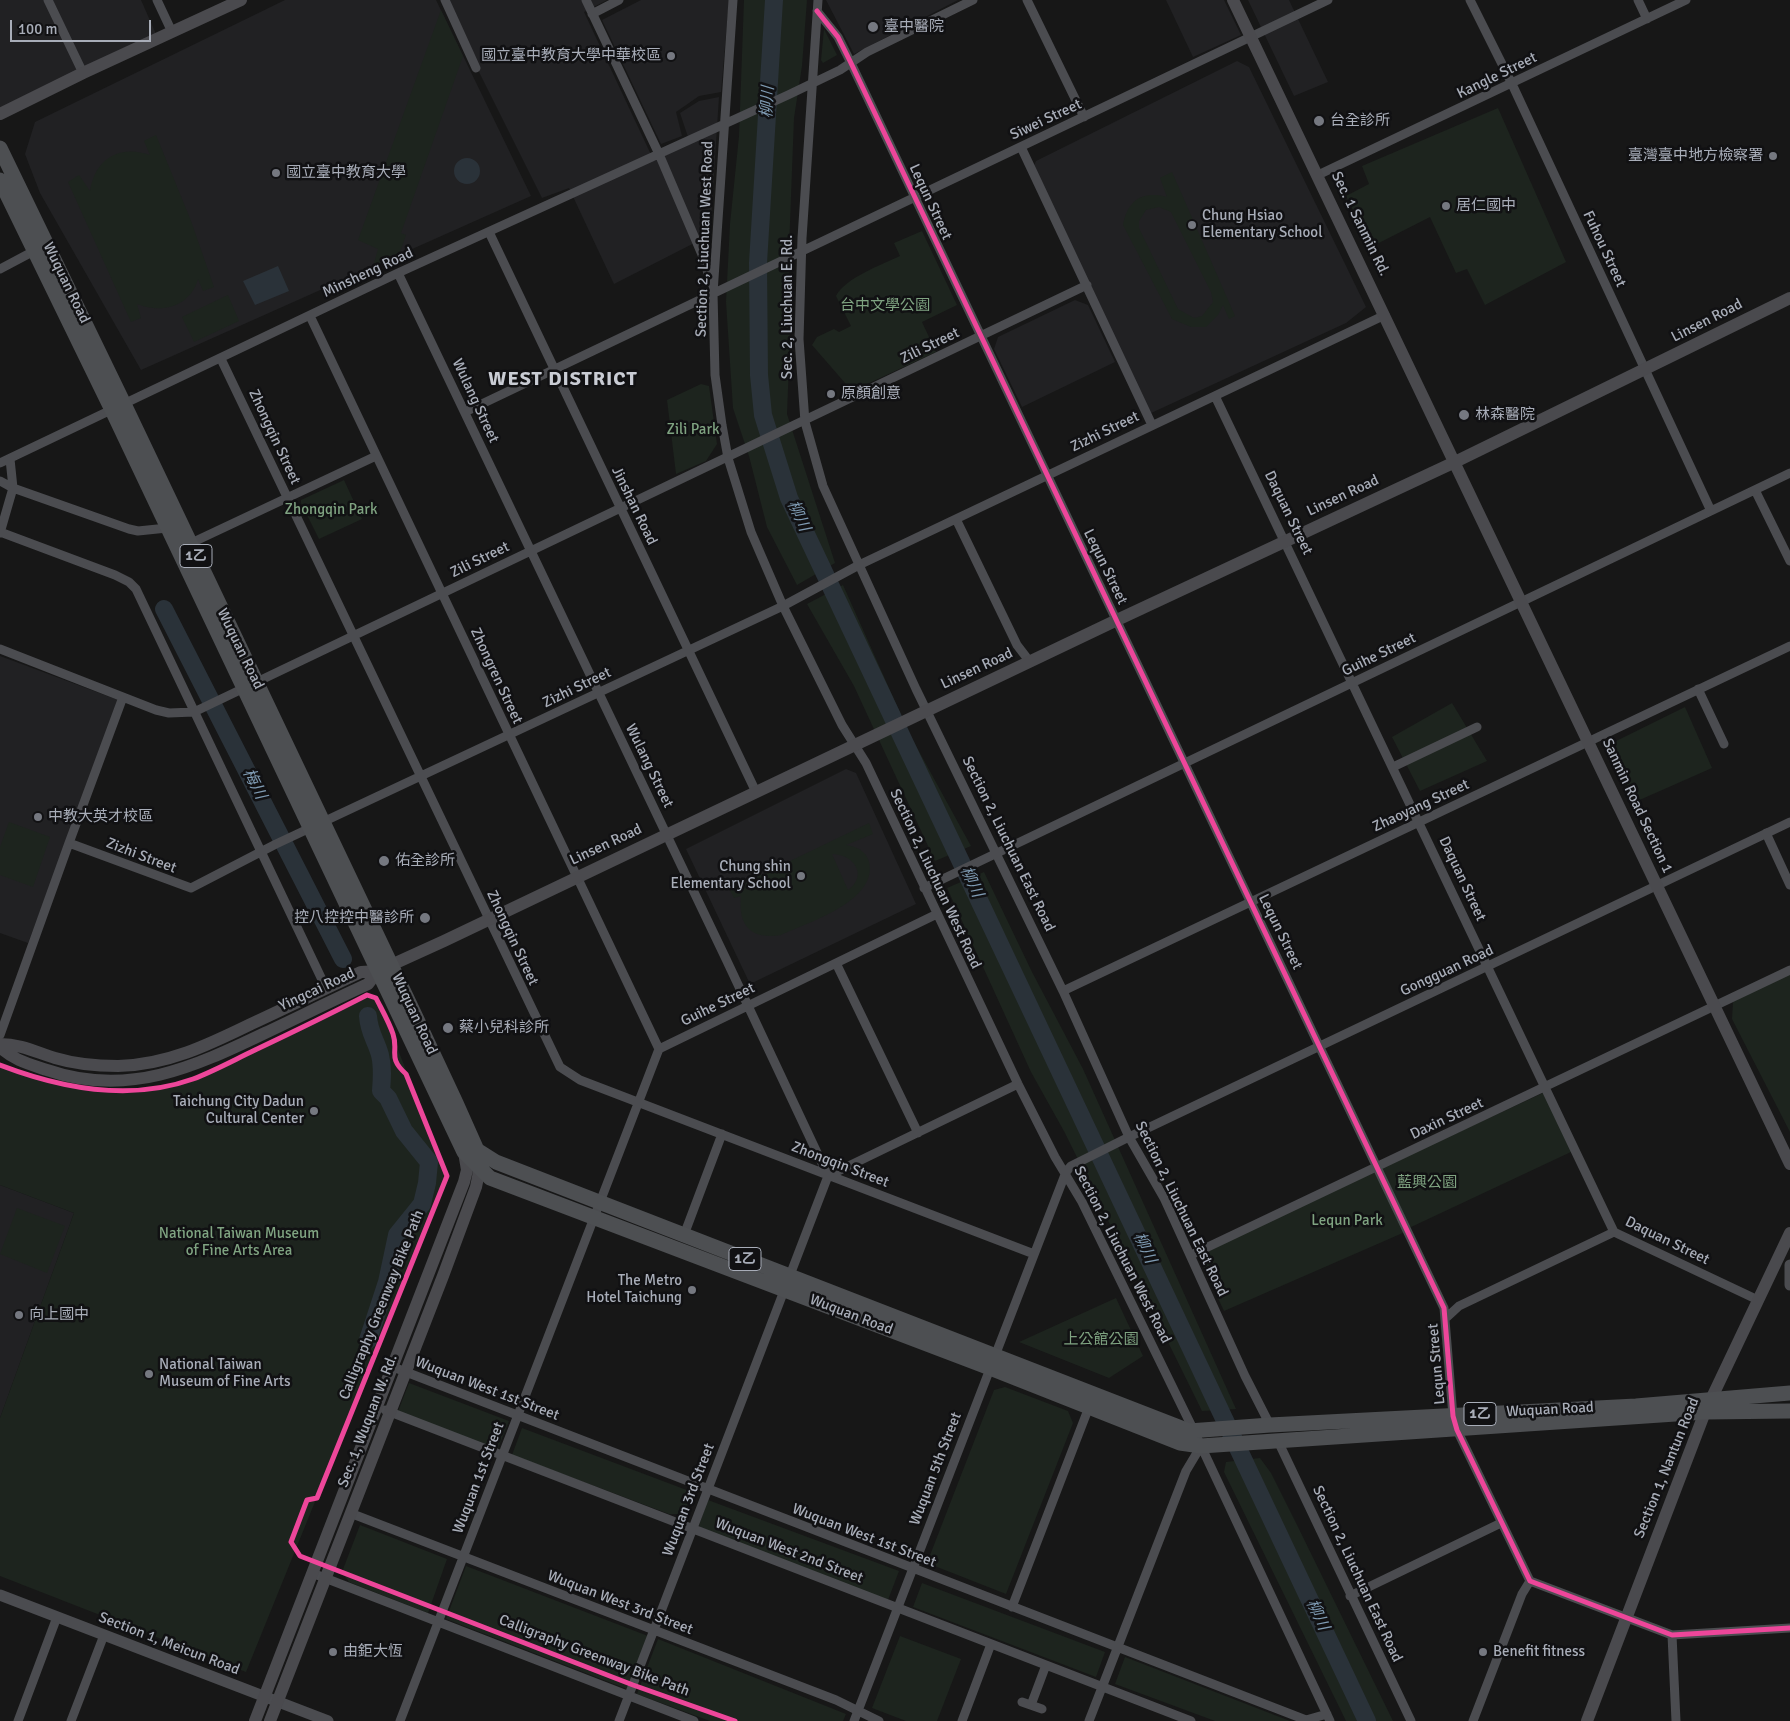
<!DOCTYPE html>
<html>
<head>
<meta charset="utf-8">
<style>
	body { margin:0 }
	#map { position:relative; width:1790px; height:1721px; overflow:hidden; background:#171717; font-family:Signika,sans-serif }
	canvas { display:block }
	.scale { position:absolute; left:10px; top:20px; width:141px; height:22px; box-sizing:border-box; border:2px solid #a8adb8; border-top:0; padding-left:6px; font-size:15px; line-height:18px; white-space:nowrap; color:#a8adb8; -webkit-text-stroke:4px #111113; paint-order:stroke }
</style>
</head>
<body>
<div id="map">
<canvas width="1790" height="1721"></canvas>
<div class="scale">100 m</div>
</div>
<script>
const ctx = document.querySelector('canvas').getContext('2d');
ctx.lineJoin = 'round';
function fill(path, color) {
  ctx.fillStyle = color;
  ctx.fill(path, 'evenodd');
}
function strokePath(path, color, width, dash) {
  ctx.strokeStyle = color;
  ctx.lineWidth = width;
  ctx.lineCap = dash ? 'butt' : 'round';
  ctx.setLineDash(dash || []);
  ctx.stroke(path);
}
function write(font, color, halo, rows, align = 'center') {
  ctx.font = font + ' Signika,"Noto Sans TC",sans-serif';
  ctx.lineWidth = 5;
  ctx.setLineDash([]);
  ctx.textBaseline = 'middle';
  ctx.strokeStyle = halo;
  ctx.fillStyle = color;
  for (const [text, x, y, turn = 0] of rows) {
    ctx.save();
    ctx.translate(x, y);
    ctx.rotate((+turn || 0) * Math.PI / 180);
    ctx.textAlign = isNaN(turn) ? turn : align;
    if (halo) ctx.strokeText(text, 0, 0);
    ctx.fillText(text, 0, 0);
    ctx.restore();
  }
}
fill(new Path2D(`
	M0 0H141L156 34 0 110Z
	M285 0H436L531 196 141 370 40 193 25 154 35 122Z
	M443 0H607L584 12 654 161 690 143 680 113 699 101 719 97 710 235 614 284 569 188 542 198Z
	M641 0H729L721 92 699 96 676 112 682 136 661 144 602 20Z
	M826 0H958L854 54Z
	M1166 0H1224L1241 35 1193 57Z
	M1248 0H1289L1328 82 1294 96Z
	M1237 61 1249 67 1366 307 1346 323 1149 414 1032 170 1036 161Z
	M1075 300 1088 305 1115 362 1022 407 994 349 998 337Z
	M0 656 121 701 28 943 0 933Z
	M846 769 856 773 916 904 750 984 686 849Z
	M0 1185 74 1213 0 1418Z`), '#212123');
fill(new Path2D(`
	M744 0H807L802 66 794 118 789 249 790 338 787 414 835 563 797 585 767 527 749 456 733 408 726 302 730 224 739 136Z
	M441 10 463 56 401 233 406 235 399 255 373 267 378 249 358 240Z
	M824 29 837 55 823 63 821 60Z
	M1498 108 1566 262 1485 305 1467 269 1456 273 1430 217 1371 247 1346 196 1369 184 1362 166Z
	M156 135 191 221 214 287 203 291 198 279C190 307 162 314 137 304L141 318 131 322 68 182 79 175 90 191C95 159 119 144 150 155L144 141Z
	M1172 172 1235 316 1229 319 1223 305 1218 315 1206 327H1191L1172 319 1123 225C1128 199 1143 191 1167 197L1160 178ZM1159 207 1171 212 1211 292 1213 302 1202 316 1194 318 1178 309 1139 228V221L1146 210Z
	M922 231 957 305 922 322 936 352 852 391 812 345 817 337 834 329 839 332 851 326 836 296C845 278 881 265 900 256L894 243Z
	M228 295 239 321 194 342 182 317Z
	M701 384 709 386 717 444 706 461 676 474 667 400Z
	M344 480 362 519 319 539 301 503V500Z
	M843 585 910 735 971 846 935 861 854 686 807 604Z
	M1452 703 1487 761 1420 791 1392 737Z
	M1685 707 1712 768 1635 802 1608 745Z
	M9 822 50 837 33 887 0 875V847Z
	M869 823 873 834 846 845C856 847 866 850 869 862 878 901 809 922 781 935 750 940 738 925 741 896L734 898 730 890ZM832 854C853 854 869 875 848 890Z
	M984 872 1032 972 1083 1069 1236 1409 1202 1411 1065 1133 1031 1072 947 888Z
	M1790 968V1132L1732 1019 1733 1002Z
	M367 995 376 998C403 1056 422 1117 447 1176L246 1672 0 1576V1418L74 1213 0 1185V1065C60 1088 129 1102 193 1079 215 1071 237 1059 258 1049 295 1031 332 1014 367 995Z
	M1545 1092 1573 1151 1409 1228 1381 1168Z
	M1376 1170 1405 1232 1224 1311 1197 1254Z
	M17 1208 65 1226 47 1273 0 1254Z
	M1116 1298 1143 1356 1109 1378 1019 1342Z
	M409 1383 509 1421 497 1451 397 1414Z
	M1005 1387 1068 1411 1073 1423 1006 1594 927 1563 994 1390Z
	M522 1428 692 1492 684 1514H669L512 1455Z
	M1260 1458 1271 1473 1299 1529 1393 1721H1346L1224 1472 1226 1462Z
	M708 1500 899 1571 888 1600 702 1530 699 1525Z
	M360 1525 447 1559 428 1613 349 1582 342 1572Z
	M466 1566 648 1636 627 1689 446 1619Z
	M922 1583 1105 1652 1096 1677 913 1607Z
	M900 1636 961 1659 937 1721H906L872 1708Z
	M658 1639 846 1714 843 1721H710L637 1694Z
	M1125 1657 1290 1721H1215L1115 1684Z`), '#1d241e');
fill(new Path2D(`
	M454 171a13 13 0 1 1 26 0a13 13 0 1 1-26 0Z
	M278 266 289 291 255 305 243 281Z`), '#2a3239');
strokePath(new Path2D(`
	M774 0 758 263 759 375 763 415 789 498 1367 1721
	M164 609 343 959
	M368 1016C369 1033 376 1040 380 1055 383 1067 382 1079 381 1091L388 1098 404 1131 429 1162 427 1183 422 1204 397 1235 387 1282 368 1340`), '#2a3239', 18);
strokePath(new Path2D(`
	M48 0 83 73
	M157 0 172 32
	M445 0 476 68
	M586 0 659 154 703 257 711 283
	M733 0 713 293 715 375 722 425 728 458 751 532 783 606 842 725 866 763 1018 1084 1055 1157 1082 1202 1194 1431 1330 1721
	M818 0 802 238 799 339 805 422 823 486 916 689 1063 991 1129 1137 1164 1198 1245 1376 1271 1427
	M1027 0 1084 117
	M1470 0 1512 84 1711 511
	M1638 0 1647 19
	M817 11 838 37 850 61 1444 1308 1453 1416 1457 1430 1530 1581 1672 1635 1790 1628
	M592 14 619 0
	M1021 147 1152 425
	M1318 175 1686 0
	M489 232 756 792
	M0 269 34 251
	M398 273 726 959 828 1176 619 1721
	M310 316 659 1049
	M221 359 560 1067 580 1080 1034 1254
	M1215 396 1614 1232 1758 1300
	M465 412 1328 0
	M0 463 398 273 788 95 840 70 867 52 973 0
	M0 481 13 488 129 529 138 531 167 528
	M1755 490 1790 561
	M956 519 1017 645 1030 662
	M0 532 115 575 129 582 136 589 326 988
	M0 533 13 488 10 459
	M187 545 376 456
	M0 649 156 710 169 713 194 712 1087 285
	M1698 689 1724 744
	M123 697 69 843 191 888 276 844 783 606 859 565 1385 315
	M1393 767 1477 727
	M1766 833 1790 885
	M924 888 1790 473
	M836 963 918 1133
	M1063 991 1790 646
	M0 1035 69 843
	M828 1176 1018 1084
	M684 1235 722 1134
	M1191 1255 1790 970
	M1446 1318 1459 1306 1614 1232
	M393 1367 1306 1720 1327 1714
	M385 1410 1191 1721
	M1277 1439 1411 1721
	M350 1513 836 1700 879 1721
	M312 1573 694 1721
	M1350 1596 1501 1523
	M1012 1607 1089 1407
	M1672 1635 1676 1721
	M1022 1702 1042 1709
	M1031 1705 1046 1665
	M18 1721 57 1617
	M71 1721 104 1635
	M400 1721 659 1049 937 914
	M854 1721 1066 1172 1071 1166 1129 1137 1790 822
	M962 1721 991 1644
	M1089 1721 1186 1471 1201 1446
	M1473 1721 1522 1594 1530 1581`), '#4b4c50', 9);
strokePath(new Path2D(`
	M1790 1265V1285
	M0 1595 328 1721`), '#4b4c50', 11);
strokePath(new Path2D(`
	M1233 0 1790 1164
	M0 114 83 73 241 0
	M0 1044C20 1044 36 1052 55 1058 75 1064 97 1066 118 1066 167 1065 208 1045 251 1024 288 1007 324 989 361 972L378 971 444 941 1117 620 1455 462 1790 298
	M0 1047C13 1060 29 1064 47 1070 128 1098 194 1067 265 1033 299 1017 333 1000 368 984L378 971
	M255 1721 464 1182 467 1170 464 1152
	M270 1721 443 1276 476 1187 480 1167
	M1587 1721 1705 1412 1790 1233`), '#4a4a4e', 12);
strokePath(new Path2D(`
	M0 148 124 404 413 1011 456 1103 477 1150 478 1159
	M0 180 112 410 464 1152 490 1178 990 1368 1180 1443 1201 1446 1705 1412 1790 1411
	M477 1150 496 1162 1189 1431 1270 1425 1636 1406 1790 1393`), '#4d4f52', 15);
strokePath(new Path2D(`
	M817 11 838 37 850 61 1444 1308 1453 1416 1457 1430 1530 1581 1672 1635 1790 1628
	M0 1065C60 1088 129 1102 193 1079 214 1071 234 1060 255 1050 293 1032 330 1014 367 995L376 998C382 1010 389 1022 393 1034 399 1052 387 1057 406 1074L447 1176 317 1498 307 1500 291 1542 300 1556 633 1685 735 1721`), '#ed469a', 5);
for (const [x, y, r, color] of [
	[873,27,6,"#757880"],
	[671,56,5,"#757880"],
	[1319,121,6,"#757880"],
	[1773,156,5,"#757880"],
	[276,173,5,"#757880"],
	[1446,206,5,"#757880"],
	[1192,225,5,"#757880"],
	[831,394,5,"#757880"],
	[1464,415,6,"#757880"],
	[38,817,5,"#757880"],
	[384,861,6,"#757880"],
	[801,876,5,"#757880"],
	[425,918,6,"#757880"],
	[448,1028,6,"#757880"],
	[314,1111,5,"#757880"],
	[692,1290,5,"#757880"],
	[19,1315,5,"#757880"],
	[149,1374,5,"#757880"],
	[333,1652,5,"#757880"],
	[1483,1652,5,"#757880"]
]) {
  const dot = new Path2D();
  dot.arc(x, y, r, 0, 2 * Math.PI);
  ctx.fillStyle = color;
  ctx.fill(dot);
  strokePath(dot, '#111113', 2);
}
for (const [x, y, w] of [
	[196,556,32],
	[745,1259,32],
	[1480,1414,32]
]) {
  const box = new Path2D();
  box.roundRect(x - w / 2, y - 11.5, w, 23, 4);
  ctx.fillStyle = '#111113';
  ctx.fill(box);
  strokePath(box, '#a8adb8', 1);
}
write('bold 14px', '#a8adb8', null, [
	["1乙",196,556],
	["1乙",745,1259],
	["1乙",1480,1414]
]);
write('15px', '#a8adb8', '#111113', [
	["臺中醫院",884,27],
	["國立臺中教育大學中華校區",661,56,"right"],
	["台全診所",1330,121],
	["臺灣臺中地方檢察署",1763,156,"right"],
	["國立臺中教育大學",286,173],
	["居仁國中",1456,206],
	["Chung Hsiao",1202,216],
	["Elementary School",1202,233],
	["原顏創意",841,394],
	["林森醫院",1475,415],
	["中教大英才校區",48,817],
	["佑全診所",395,861],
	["Chung shin",791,867,"right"],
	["Elementary School",791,884,"right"],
	["控八控控中醫診所",414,918,"right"],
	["蔡小兒科診所",459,1028],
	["Taichung City Dadun",304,1102,"right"],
	["Cultural Center",304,1119,"right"],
	["The Metro",682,1281,"right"],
	["Hotel Taichung",682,1298,"right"],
	["向上國中",29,1315],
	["National Taiwan",159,1365],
	["Museum of Fine Arts",159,1382],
	["由鉅大恆",343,1652],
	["Benefit fitness",1493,1652]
], 'left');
write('15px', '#a8adb8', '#111113', [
	["Kangle Street",1497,76,-26],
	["Siwei Street",1046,120,-25],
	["Lequn Street",930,202,65],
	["Sec. 1 Sanmin Rd.",1360,224,64],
	["Section 2, Liuchuan West Road",705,239,-88],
	["Fuhou Street",1604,249,65],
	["Minsheng Road",368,273,-25],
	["Wuquan Road",66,283,64],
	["Sec. 2, Liuchuan E. Rd.",788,307,-90],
	["Linsen Road",1707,321,-27],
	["Zili Street",930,346,-26],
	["Wulang Street",475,401,65],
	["Zizhi Street",1105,432,-26],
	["Zhongqin Street",274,437,65],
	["Linsen Road",1343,496,-25],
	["Jinshan Road",634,506,64],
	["Daquan Street",1288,513,64],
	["Zili Street",480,560,-26],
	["Lequn Street",1105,567,64],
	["Wuquan Road",240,649,64],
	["Guihe Street",1379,655,-26],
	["Linsen Road",977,669,-25],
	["Zhongren Street",496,676,65],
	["Zizhi Street",577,688,-26],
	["Wulang Street",649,766,64],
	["Zhaoyang Street",1421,806,-25],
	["Sanmin Road Section 1",1637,806,65],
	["Section 2, Liuchuan East Road",1008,844,64],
	["Linsen Road",606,845,-25],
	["Zizhi Street",141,856,21],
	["Section 2, Liuchuan West Road",935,879,65],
	["Daquan Street",1462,879,65],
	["Lequn Street",1280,932,64],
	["Zhongqin Street",512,938,65],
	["Gongguan Road",1447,971,-25],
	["Yingcai Road",317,990,-25],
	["Guihe Street",718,1005,-26],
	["Wuquan Road",414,1014,65],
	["Daxin Street",1447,1119,-25],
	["Zhongqin Street",840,1165,21],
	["Section 2, Liuchuan East Road",1181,1209,64],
	["Daquan Street",1667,1241,26],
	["Section 2, Liuchuan West Road",1122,1255,63],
	["Calligraphy Greenway Bike Path",382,1305,-68],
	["Wuquan Road",851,1315,21],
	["Lequn Street",1437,1364,-95],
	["Wuquan West 1st Street",487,1389,21],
	["Wuquan Road",1550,1410,-3],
	["Sec. 1, Wuquan W. Rd.",368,1421,-69],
	["Section 1, Nantun Road",1667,1468,-68],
	["Wuquan 5th Street",936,1469,-69],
	["Wuquan 1st Street",479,1478,-69],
	["Wuquan 3rd Street",689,1500,-69],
	["Wuquan West 1st Street",864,1536,21],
	["Wuquan West 2nd Street",789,1551,21],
	["Section 2, Liuchuan East Road",1357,1574,65],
	["Wuquan West 3rd Street",620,1603,21],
	["Section 1, Meicun Road",169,1644,21],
	["Calligraphy Greenway Bike Path",594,1656,21]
]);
write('15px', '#7fa381', '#111113', [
	["台中文學公園",885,306],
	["Zili Park",693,430],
	["Zhongqin Park",331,510],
	["藍興公園",1427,1183],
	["Lequn Park",1347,1221],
	["National Taiwan Museum",239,1234],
	["of Fine Arts Area",239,1251],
	["上公館公園",1101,1340]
]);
write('italic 16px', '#7f9bb3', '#111113', [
	["柳川",768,102,-87],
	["柳川",798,516,65],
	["梅川",254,784,63],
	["柳川",971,882,65],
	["柳川",1144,1248,65],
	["柳川",1317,1615,65]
]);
ctx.letterSpacing = '1px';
write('bold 20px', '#c9ccd4', '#111113', [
	["WEST DISTRICT",563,380]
]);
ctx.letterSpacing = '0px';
</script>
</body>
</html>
